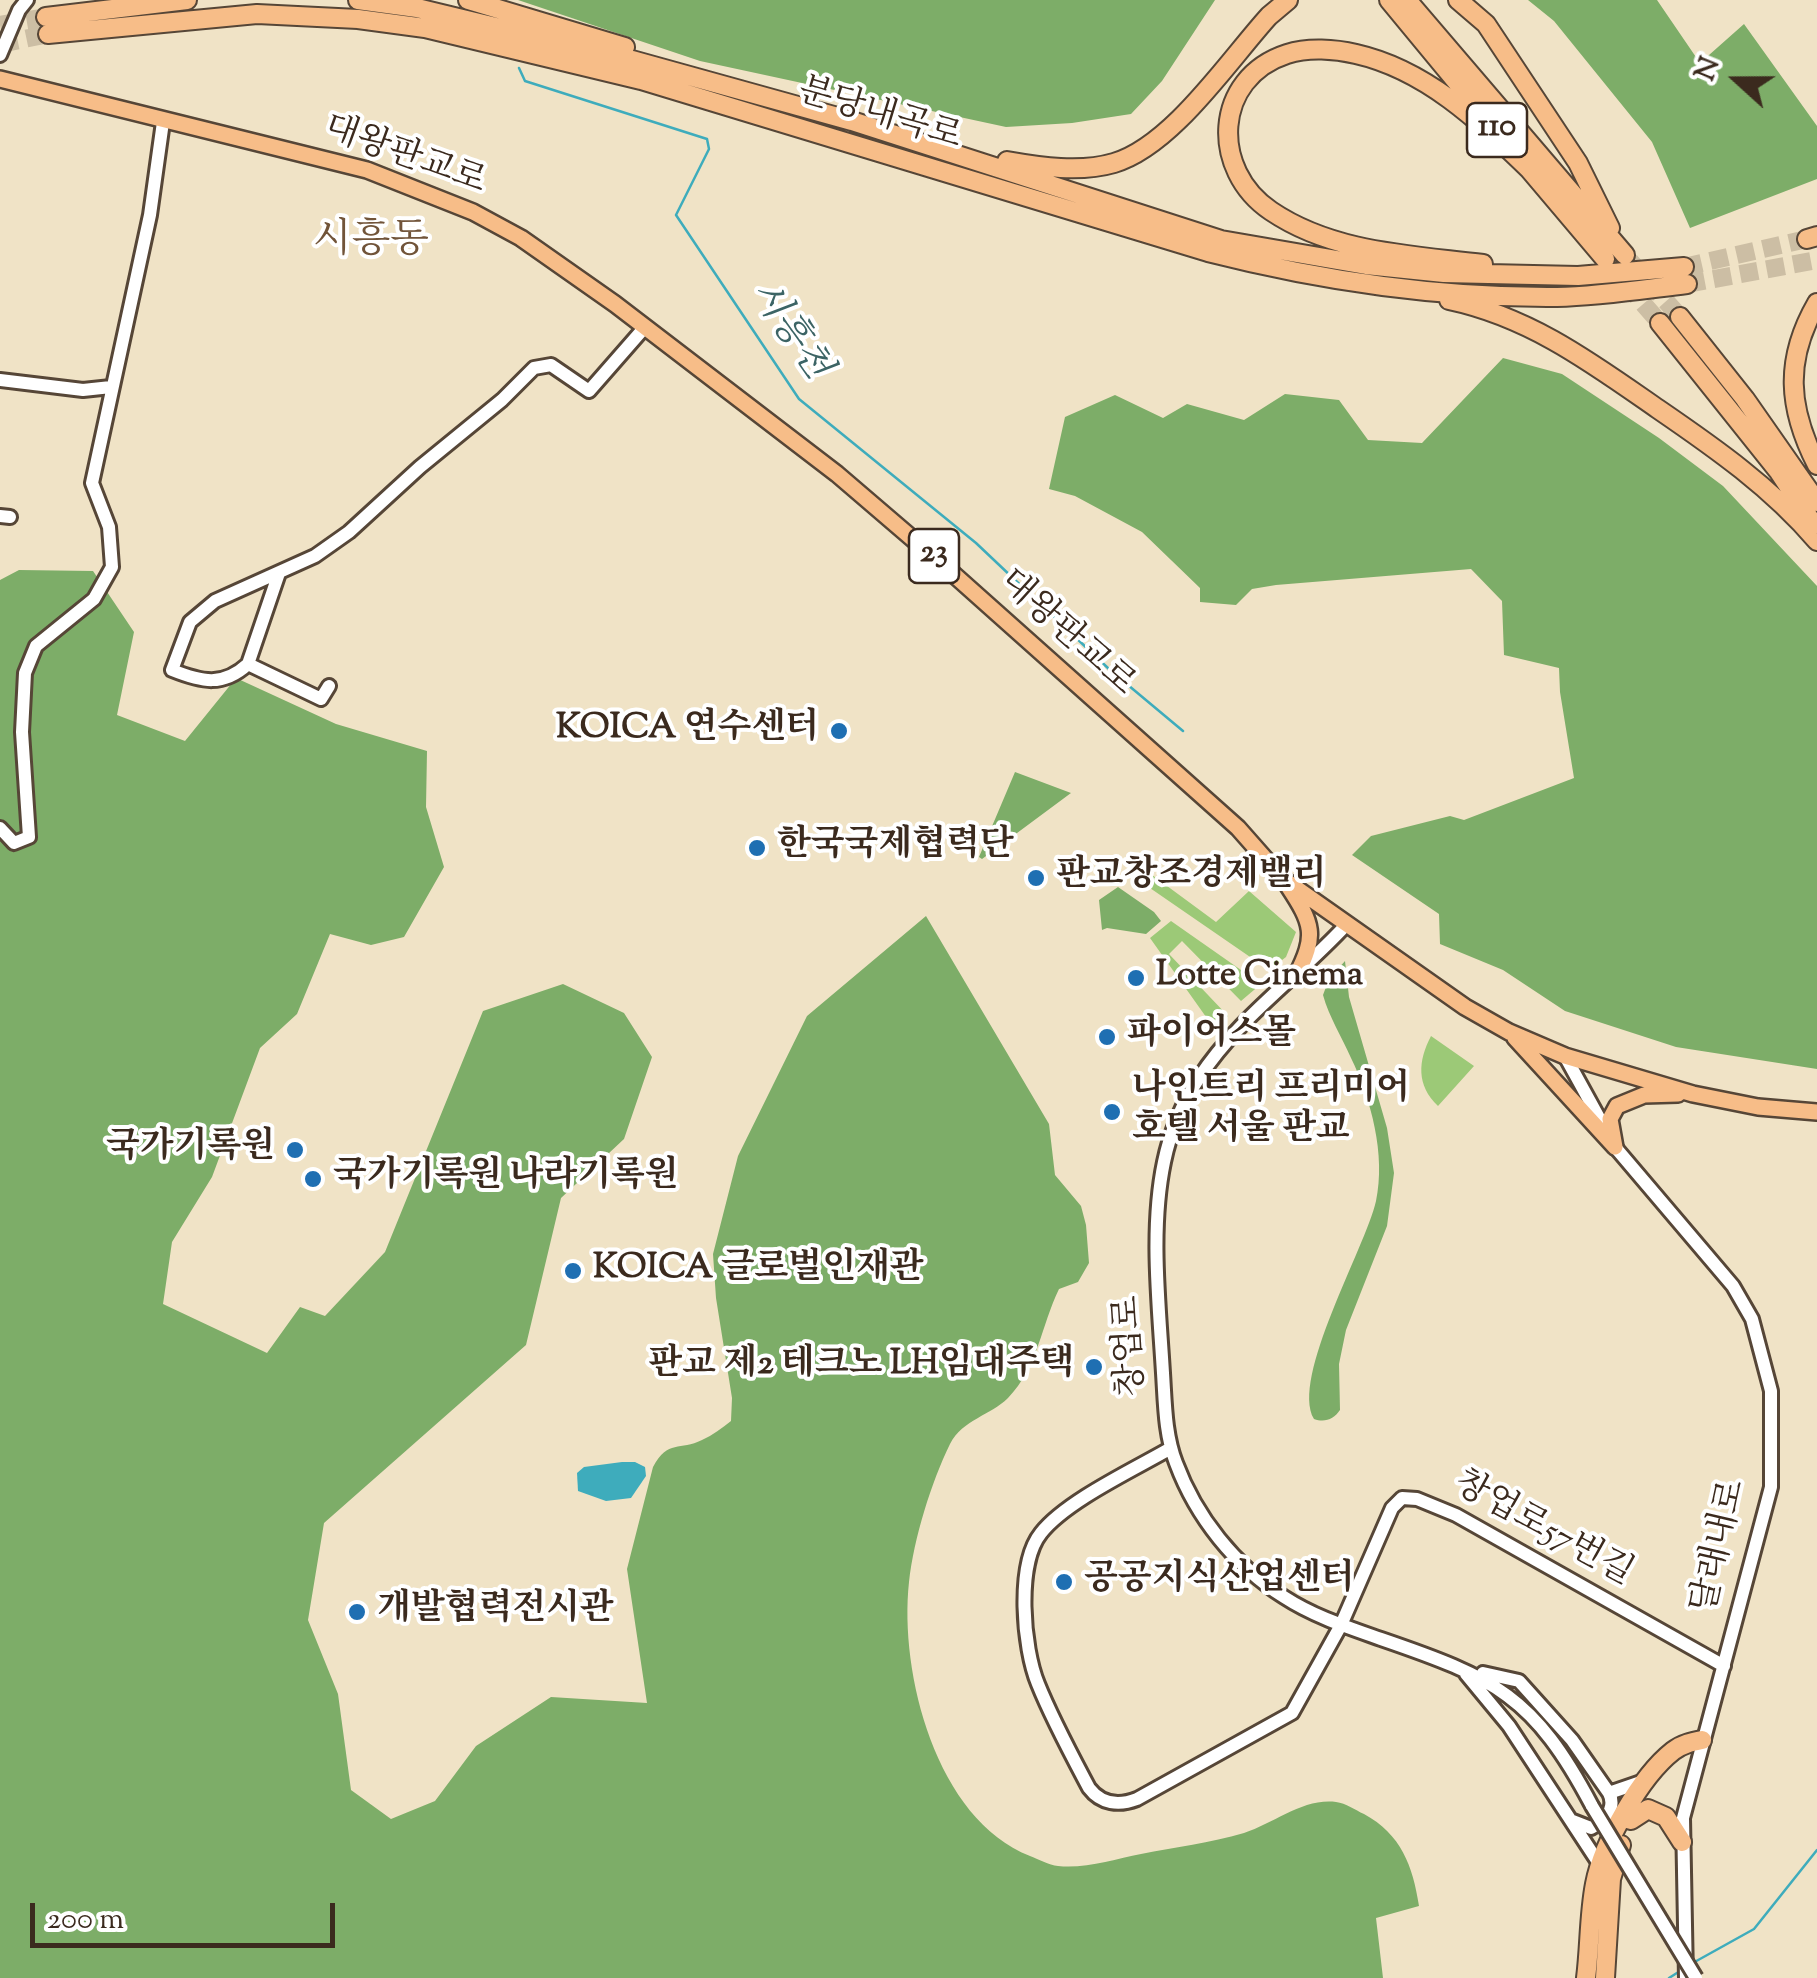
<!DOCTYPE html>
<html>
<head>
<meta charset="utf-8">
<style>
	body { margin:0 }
	#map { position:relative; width:1817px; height:1978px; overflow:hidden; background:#f0e3c6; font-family:"Sorts Mill Goudy",serif }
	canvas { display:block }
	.north { position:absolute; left:1687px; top:30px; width:100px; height:100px; -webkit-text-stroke:8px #fff; paint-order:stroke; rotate:291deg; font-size:28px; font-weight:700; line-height:40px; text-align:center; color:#3b2a1e }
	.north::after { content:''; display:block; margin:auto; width:35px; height:45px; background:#3b2a1e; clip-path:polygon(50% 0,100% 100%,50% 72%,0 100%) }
	.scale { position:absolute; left:30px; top:1903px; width:305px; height:45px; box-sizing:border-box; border:5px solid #3b2a1e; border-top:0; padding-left:12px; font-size:30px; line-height:35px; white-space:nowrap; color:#3b2a1e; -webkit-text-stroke:8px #fff; paint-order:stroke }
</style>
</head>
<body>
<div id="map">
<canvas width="1817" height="1978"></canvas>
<div class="north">N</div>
<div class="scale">200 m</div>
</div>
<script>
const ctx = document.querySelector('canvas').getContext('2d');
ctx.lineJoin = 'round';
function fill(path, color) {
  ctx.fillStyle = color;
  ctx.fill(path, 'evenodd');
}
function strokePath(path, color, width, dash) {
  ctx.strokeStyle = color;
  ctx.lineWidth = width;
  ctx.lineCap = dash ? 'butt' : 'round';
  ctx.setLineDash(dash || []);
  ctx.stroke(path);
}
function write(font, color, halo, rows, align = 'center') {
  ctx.font = font + ' "Sorts Mill Goudy","Noto Serif KR",serif';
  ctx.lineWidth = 8;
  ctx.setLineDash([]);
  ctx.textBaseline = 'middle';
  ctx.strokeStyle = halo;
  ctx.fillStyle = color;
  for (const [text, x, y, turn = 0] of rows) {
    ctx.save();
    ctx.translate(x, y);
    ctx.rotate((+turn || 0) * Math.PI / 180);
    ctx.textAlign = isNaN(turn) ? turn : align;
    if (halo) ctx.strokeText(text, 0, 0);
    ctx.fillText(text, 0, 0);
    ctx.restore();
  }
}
fill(new Path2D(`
	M1144 869 1216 922 1249 891 1296 932 1286 957 1269 970 1134 877Z
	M1171 921 1261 984 1241 1001 1182 941 1169 954 1228 1016 1216 1031 1150 938Z
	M1431 1036 1474 1066 1438 1106C1416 1085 1418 1061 1431 1036Z`), '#9cc977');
fill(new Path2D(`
	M518 0H1215L1162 81 1131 114 1072 123 1006 127 700 61Z
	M1528 0H1657L1700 63 1744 24 1817 126V179L1690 228 1652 142 1554 21Z
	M1503 358 1562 374 1659 438 1723 486 1817 586V1069L1676 1047 1565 1011 1503 970 1440 944 1439 914 1352 855 1371 836 1450 816 1464 820 1574 778 1560 692 1559 668 1504 655 1502 601 1471 569 1276 585 1252 589 1236 605 1200 602V588L1142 532 1075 496 1049 489 1065 417 1115 395 1163 418 1187 404 1244 420 1285 394 1339 400 1368 440 1422 443Z
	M19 570 93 571 134 632 117 715 185 741 236 678 336 724 427 751 426 807 444 867 404 937 371 945 330 934 297 1014 260 1048 212 1177 172 1242 163 1304 267 1353 300 1307 325 1316 385 1252 483 1011 563 984 624 1013 652 1057 624 1139 561 1198 526 1345 324 1523 308 1620 338 1694 351 1790 391 1819 435 1801 476 1746 551 1697 647 1703 627 1569 653 1467C668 1439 680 1451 702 1440 713 1435 722 1428 731 1421L732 1398 716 1298 713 1254 738 1156 807 1016 926 916 1049 1124 1055 1175 1081 1206 1086 1225 1089 1263 1078 1282 1059 1289C1041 1326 1038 1367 1008 1398 990 1416 963 1419 950 1444 931 1483 914 1538 909 1582 899 1673 936 1819 1030 1856 1038 1859 1049 1865 1058 1866 1085 1869 1115 1859 1141 1854 1175 1847 1210 1843 1244 1833 1275 1823 1303 1798 1336 1802 1346 1803 1355 1810 1364 1814 1401 1834 1413 1866 1419 1906L1376 1918 1383 1978H0V580Z
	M1015 772 1071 793 982 859 979 857Z
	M1118 887 1154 912 1161 921 1146 934 1107 928 1102 930 1099 900Z
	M1345 961 1349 997 1387 1128 1394 1173 1387 1226 1346 1330 1339 1364 1340 1410C1334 1419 1325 1423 1314 1419 1290 1378 1365 1249 1376 1201 1386 1155 1371 1099 1351 1058 1342 1037 1329 1017 1323 995L1329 979Z`), '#7dad68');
fill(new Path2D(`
	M622 1462H635L645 1467 646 1476 631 1498 606 1501 578 1491 577 1473 584 1467Z`), '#3eacbc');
strokePath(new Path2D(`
	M519 68 525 81 707 139 709 149 676 215 799 399 976 543 1110 670 1183 731
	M1691 1964 1754 1929 1817 1850
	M1669 1978 1680 1971`), '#3eacbc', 2.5);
strokePath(new Path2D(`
	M0 25 46 17
	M0 44 48 34
	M1630 261 1680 317
	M1608 263 1660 323
	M1684 267 1807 239
	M1687 284 1817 260`), '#ccbea4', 18, [18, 9]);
const minor = new Path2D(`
	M0 55 19 10 27 0
	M0 380 83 390 111 387
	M0 516 10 517
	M248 664 279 573
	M329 686 321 699 248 664C223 687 202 682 172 670L190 622 215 601 315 556 349 532 420 467 502 400 534 368 551 365 589 391 645 327
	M0 828 14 843 29 837 22 732 25 673 36 646 94 599 112 567 109 527 92 483 150 215 163 122
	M1346 925C1299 976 1237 1019 1199 1078 1183 1102 1170 1133 1164 1162 1150 1229 1159 1305 1163 1373 1165 1404 1165 1435 1176 1463 1196 1517 1235 1566 1284 1597 1313 1616 1347 1627 1381 1639 1495 1678 1534 1696 1592 1806
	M1565 1056 1615 1147 1733 1286 1752 1319 1771 1391V1487L1683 1818 1686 1978
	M1171 1448C1135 1469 1066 1501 1041 1533 1016 1564 1023 1648 1038 1684 1052 1719 1071 1754 1089 1788 1101 1804 1119 1806 1137 1799L1292 1713 1341 1625 1392 1508 1402 1498 1417 1499 1456 1515 1724 1666
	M1483 1673 1519 1681 1572 1740 1609 1793 1641 1782
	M1466 1674 1509 1726 1600 1865
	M1573 1821 1591 1828C1604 1821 1617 1809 1609 1793`);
const major = new Path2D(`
	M0 79 367 170 473 212 521 238 615 304 837 474 942 564 1238 828 1283 879 1465 1007 1509 1032 1565 1056 1693 1094 1758 1107 1817 1112
	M1288 886C1313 924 1317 935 1296 976
	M1515 1038 1615 1147
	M1615 1147 1610 1119 1617 1106 1644 1095 1678 1094`);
const highway = new Path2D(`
	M358 0 417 8 632 60 852 121 1221 240 1366 265 1444 273 1578 276 1684 267
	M468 0 625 47
	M1389 0 1484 115
	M1407 0 1625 255
	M1458 0 1486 24 1578 163 1610 228
	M46 17 187 0
	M48 34 257 14 358 19 425 28 641 80 1208 252C1322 281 1439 298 1557 297 1601 296 1645 289 1687 284
	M1007 161C1041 167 1080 173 1114 163 1172 146 1229 60 1269 16L1288 0
	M1523 162 1605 259
	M1807 239 1817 236
	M1483 264C1411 255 1333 253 1271 211 1210 170 1213 78 1287 54 1308 47 1335 49 1356 54 1427 70 1480 122 1531 171
	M1449 300C1530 317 1592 363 1658 409 1715 448 1772 488 1817 541
	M1817 303C1784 360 1788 408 1817 465
	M1680 317 1745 399 1817 502
	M1660 323 1779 472 1814 525
	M1631 1820 1648 1809 1666 1817 1682 1842
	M1586 1978C1590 1947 1589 1915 1595 1884 1603 1843 1640 1777 1673 1751 1682 1744 1692 1742 1702 1740
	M1605 1978 1611 1879 1621 1845`);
strokePath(minor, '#564637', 18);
strokePath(major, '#564637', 20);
strokePath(highway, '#564637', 22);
strokePath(minor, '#fff', 12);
strokePath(major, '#f7bd88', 15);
strokePath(highway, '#f7bd88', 18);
const minorBridge = new Path2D(`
	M1592 1806 1696 1978`);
strokePath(minorBridge, '#564637', 18, []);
strokePath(minorBridge, '#fff', 12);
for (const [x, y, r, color] of [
	[839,731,10,"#1f6fb2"],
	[757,848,10,"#1f6fb2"],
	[1036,878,10,"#1f6fb2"],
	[1136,978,10,"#1f6fb2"],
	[1107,1037,10,"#1f6fb2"],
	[1112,1112,10,"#1f6fb2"],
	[295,1150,10,"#1f6fb2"],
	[313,1179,10,"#1f6fb2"],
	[573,1271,10,"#1f6fb2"],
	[1094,1367,10,"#1f6fb2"],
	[1064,1582,10,"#1f6fb2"],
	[357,1612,10,"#1f6fb2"]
]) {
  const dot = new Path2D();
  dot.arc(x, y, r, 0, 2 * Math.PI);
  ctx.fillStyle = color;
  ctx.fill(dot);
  strokePath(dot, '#fff', 4);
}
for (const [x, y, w] of [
	[1497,130,60],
	[934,556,50]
]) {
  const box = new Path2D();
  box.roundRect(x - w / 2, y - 27, w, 54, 8);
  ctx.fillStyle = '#fff';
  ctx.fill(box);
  strokePath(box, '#3b2a1e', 2.5);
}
write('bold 32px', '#3b2a1e', null, [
	["110",1497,130],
	["23",934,556]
]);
write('35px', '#3b2a1e', '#fff', [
	["분당내곡로",879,117,17],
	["대왕판교로",404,158,20],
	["대왕판교로",1065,635,42],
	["창업로",1133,1346,-93],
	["창업로57번길",1542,1531,29],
	["달래내로",1722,1547,-77]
]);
write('bold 35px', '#3b2a1e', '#fff', [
	["KOICA 연수센터",819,731,"right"],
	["한국국제협력단",777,848],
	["판교창조경제밸리",1056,878],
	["Lotte Cinema",1156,978],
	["파이어스몰",1127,1037],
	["나인트리 프리미어",1132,1092],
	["호텔 서울 판교",1132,1132],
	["국가기록원",275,1150,"right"],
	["국가기록원 나라기록원",333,1179],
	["KOICA 글로벌인재관",593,1271],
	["판교 제2 테크노 LH임대주택",1074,1367,"right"],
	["공공지식산업센터",1084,1582],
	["개발협력전시관",377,1612]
], 'left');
write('italic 38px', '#3c6465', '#fff', [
	["시흥천",787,332,55]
]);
write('40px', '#715439', '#fff', [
	["시흥동",371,244]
]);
</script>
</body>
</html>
